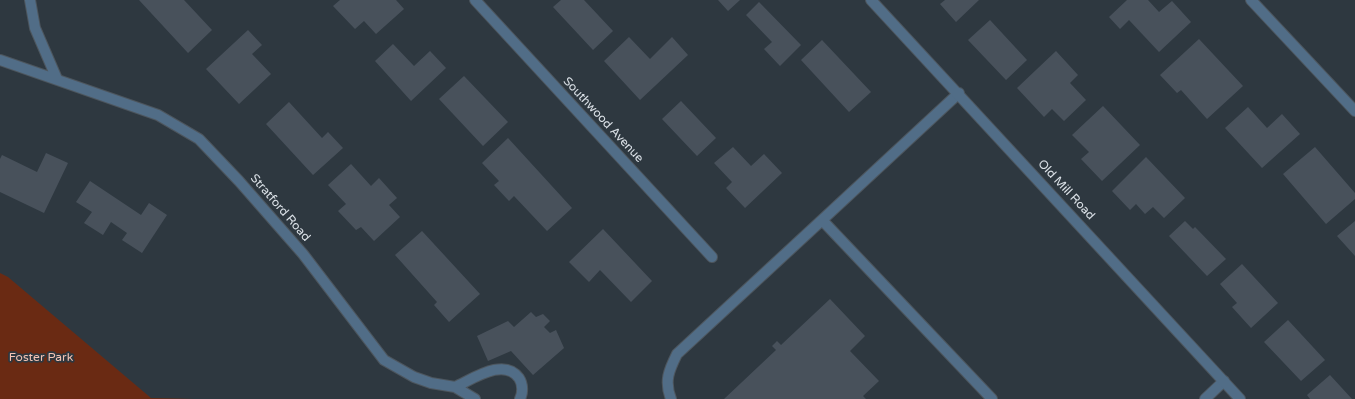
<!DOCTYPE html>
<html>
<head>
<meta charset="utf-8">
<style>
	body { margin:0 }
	canvas { display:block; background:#2e3840 }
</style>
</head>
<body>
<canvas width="1355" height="399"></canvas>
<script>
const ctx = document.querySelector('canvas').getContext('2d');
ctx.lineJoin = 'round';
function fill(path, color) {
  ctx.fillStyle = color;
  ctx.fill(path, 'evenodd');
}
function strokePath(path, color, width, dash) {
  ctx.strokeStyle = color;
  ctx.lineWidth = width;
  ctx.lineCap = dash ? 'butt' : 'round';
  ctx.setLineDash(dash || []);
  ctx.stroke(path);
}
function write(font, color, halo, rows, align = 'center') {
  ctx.font = font + ' "Varela Round",sans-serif';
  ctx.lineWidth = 3.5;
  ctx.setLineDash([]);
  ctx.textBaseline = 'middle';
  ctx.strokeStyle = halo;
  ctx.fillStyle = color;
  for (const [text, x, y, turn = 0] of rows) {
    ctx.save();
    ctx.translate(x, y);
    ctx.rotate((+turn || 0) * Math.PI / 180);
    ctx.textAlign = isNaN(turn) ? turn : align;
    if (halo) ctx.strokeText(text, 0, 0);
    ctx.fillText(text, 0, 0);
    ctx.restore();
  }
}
fill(new Path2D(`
	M0 273 8 277 151 398 195 399H0Z`), '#6a2a13');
fill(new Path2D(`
	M139 0H184L212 30 188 53Z
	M340 0H396L404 9 376 34 364 21 355 29 333 6Z
	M561 0H584L613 31 593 50 553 7Z
	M718 0H740L728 11Z
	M945 0H979L956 22 940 4Z
	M1127 0H1148L1159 12 1172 1 1191 22 1159 52 1129 20 1120 29 1109 17Z
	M759 2 801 45 780 66 764 49 772 42 746 15Z
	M990 20 1027 60 1006 80 968 40Z
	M248 30 262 45 252 54 271 74 239 104 206 69Z
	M629 37 650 59 672 37 688 55 640 100 604 61Z
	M1199 39 1243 86 1207 119 1181 90 1177 93 1160 75Z
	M822 40 871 92 849 112 801 60Z
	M393 44 414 66 430 51 446 68 411 101 375 61Z
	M1056 51 1078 75 1070 83 1086 100 1064 121 1052 109 1044 117 1017 88Z
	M464 76 508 122 483 146 439 99Z
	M681 101 716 138 697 156 662 119Z
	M289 102 322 138 328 132 343 148 313 175 266 124Z
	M1103 106 1140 145 1102 181 1081 159 1089 152 1072 135Z
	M1248 107 1267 128 1282 114 1300 134 1262 168 1225 128Z
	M508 138 572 208 547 231 514 196 509 201 494 185 499 181 482 163Z
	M733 147 751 166 764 154 782 173 745 208 726 188 732 182 714 163Z
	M1315 147 1355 193V199L1326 224 1283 174Z
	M46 153 68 163 44 213 0 192V159L2 155 37 172Z
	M1146 157 1185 198 1164 218 1153 207 1145 214 1136 204 1130 210 1112 191Z
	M351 164 371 186 379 178 397 198 389 205 400 217 374 241 361 227 356 230 338 211 346 204 328 185Z
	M90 181 141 215 149 203 167 215 142 253 122 240 127 233 111 222 103 235 84 223 92 212 76 202Z
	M1185 221 1193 229 1195 227 1226 259 1207 276 1169 236Z
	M1355 221V256L1337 236Z
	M603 229 652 281 631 302 600 270 589 282 569 262Z
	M422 231 480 294 449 322 434 305 437 302 395 255Z
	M1242 264 1278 303 1251 328 1232 307 1237 303 1220 284Z
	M830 299 865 336 850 351 879 381 863 396 866 399H724L776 350 772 346 777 341 781 345Z
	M531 312 536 317 543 314 550 321 544 327 550 333 556 330 564 348 533 375 511 351 488 361 477 336 508 321 514 327Z
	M1288 320 1325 360 1301 381 1264 342Z
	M1330 375 1352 399H1310L1307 395Z`), '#48515b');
const service = new Path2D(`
	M959 93 822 220 992 399
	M671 399C664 381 669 370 677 354L822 220
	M1205 399 1224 381`);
const minor = new Path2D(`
	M30 0 35 28 57 79
	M475 0 712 257
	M871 0 1240 399
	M1251 0 1355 111
	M0 60 158 115 199 139 239 181 303 254 384 360 414 377 431 383 455 387
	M475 399 455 387C473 379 504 357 519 378 523 384 523 393 520 399`);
strokePath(service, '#4d565e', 12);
strokePath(minor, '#4d565e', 12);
strokePath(service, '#516d87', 10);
strokePath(minor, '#516d87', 10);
write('12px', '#dbe1e7', '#2e3840', [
	["Southwood Avenue",603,120,47],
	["Old Mill Road",1066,190,47],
	["Stratford Road",280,208,49]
]);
write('12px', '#f4c4b4', '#2e3840', [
	["Foster Park",41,358]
]);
</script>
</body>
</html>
